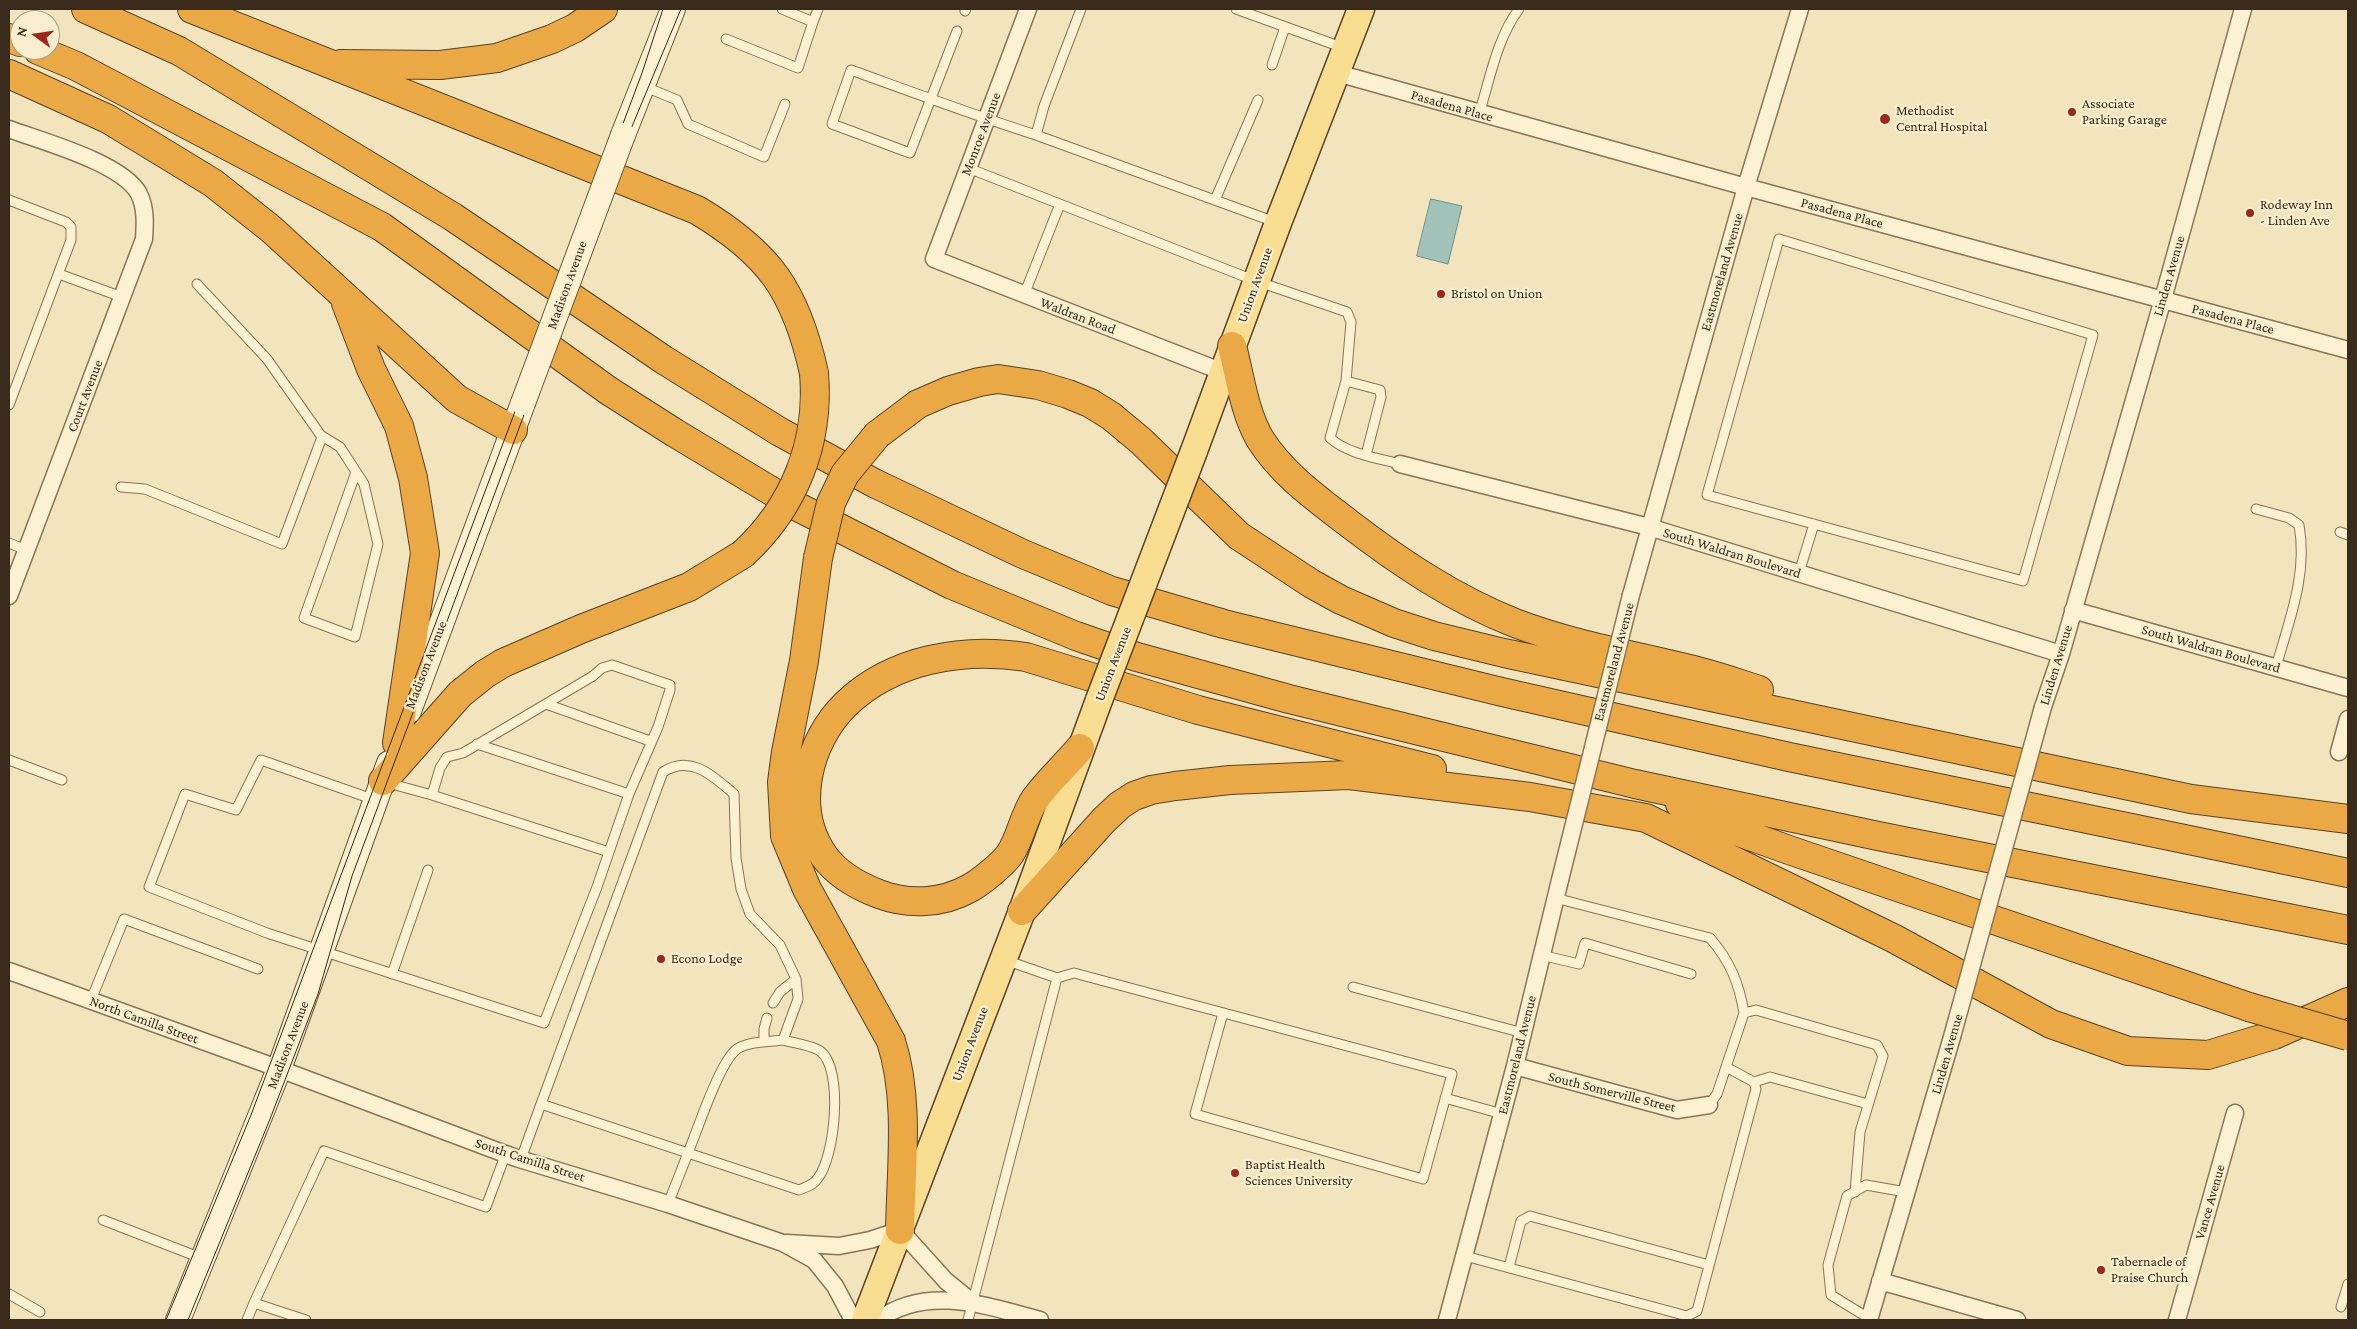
<!DOCTYPE html>
<html>
<head>
<meta charset="utf-8">
<style>
	body { margin:0 }
	#map { position:relative; width:2357px; height:1329px; overflow:hidden; background:#f2e5be; font-family:"Crimson Pro",serif }
	canvas { display:block }
	.frame { position:absolute; inset:0; border:10px solid #392b1b; pointer-events:none }
	.north { position:absolute; left:10px; top:10px; width:50px; height:50px; box-sizing:border-box; background:#f8eece; border:1px solid #aca086; border-radius:50%; rotate:284deg; font-size:14px; font-weight:700; line-height:20px; text-align:center; color:#392b1b }
	.north::after { content:''; display:block; margin:auto; width:18px; height:22px; background:#a0251f; clip-path:polygon(50% 0,100% 100%,50% 72%,0 100%) }
</style>
</head>
<body>
<div id="map">
<canvas width="2357" height="1329"></canvas>
<div class="frame"></div>
<div class="north">N</div>
</div>
<script>
const ctx = document.querySelector('canvas').getContext('2d');
ctx.lineJoin = 'round';
function fill(path, color) {
  ctx.fillStyle = color;
  ctx.fill(path, 'evenodd');
}
function strokePath(path, color, width, dash) {
  ctx.strokeStyle = color;
  ctx.lineWidth = width;
  ctx.lineCap = dash ? 'butt' : 'round';
  ctx.setLineDash(dash || []);
  ctx.stroke(path);
}
function write(font, color, halo, rows, align = 'center') {
  ctx.font = font + ' "Crimson Pro",serif';
  ctx.lineWidth = 4.5;
  ctx.setLineDash([]);
  ctx.textBaseline = 'middle';
  ctx.strokeStyle = halo;
  ctx.fillStyle = color;
  for (const [text, x, y, turn = 0] of rows) {
    ctx.save();
    ctx.translate(x, y);
    ctx.rotate((+turn || 0) * Math.PI / 180);
    ctx.textAlign = isNaN(turn) ? turn : align;
    if (halo) ctx.strokeText(text, 0, 0);
    ctx.fillText(text, 0, 0);
    ctx.restore();
  }
}
const water = new Path2D(`
	M1431 199 1462 206 1448 264 1417 256Z`);
fill(water, '#a2c3ba');
strokePath(water, '#689189', 1);
const lane = new Path2D(`
	M1081 9 1044 106 1036 135 1275 222
	M1236 9 1344 48
	M965 11 966 9
	M813 22 818 9
	M957 31 910 153 832 124 851 70C912 92 973 115 1036 135
	M726 39 798 68 813 22 782 9
	M1272 65 1285 27
	M643 86 677 100 688 124 764 157 785 104
	M1479 114C1490 79 1497 38 1519 9
	M968 168 1256 281 1347 312 1351 322 1346 381
	M9 200 66 222 71 227V240L9 405
	M1215 200 1258 100
	M1779 239 2093 335 2023 581 1707 495Z
	M59 274 122 297
	M1024 295 1060 204
	M322 436 340 447 364 484 378 544 355 637 304 618 356 472
	M1366 455 1381 397 1380 390 1346 381 1330 438C1348 454 1377 458 1400 464
	M121 487 145 489 282 544 322 437 267 359 197 284
	M2256 509 2289 518 2299 525C2308 574 2289 621 2276 667
	M2340 532 2348 535
	M9 543 26 550
	M1799 573 1814 524
	M546 704 650 741
	M477 744 629 794
	M9 760 62 780
	M388 783 432 795 609 852
	M375 800 261 760 236 810 185 794 149 887 267 933 544 1023 597 887 629 794 658 727 670 690V685L612 665 602 668 593 676 463 753 447 757 440 768 432 795
	M1555 898 1710 938C1730 961 1739 983 1744 1013
	M1541 955 1579 964 1585 943 1691 974
	M1005 960 1057 978 1074 973 1452 1074 1423 1179 1195 1114 1223 1013
	M392 974 428 870
	M1353 987 1523 1033
	M91 1000 124 919 258 969
	M773 1003 780 992 796 979
	M764 1042V1029L767 1018
	M1754 1082 1770 1077 1868 1104
	M1445 1098 1502 1114
	M1709 1105 1717 1094 1744 1013 1756 1010 1877 1045 1883 1056 1860 1132 1855 1192
	M521 1159 541 1104
	M668 1204 688 1153 799 1190C806 1187 814 1185 818 1178 835 1157 844 1068 820 1051 811 1045 793 1043 783 1040L798 999 796 979 780 945 750 914 741 889 736 858 734 794C713 776 691 754 663 772L541 1104 688 1153C697 1131 720 1061 737 1049 749 1041 769 1042 783 1040
	M103 1220 201 1258
	M1465 1256 1687 1316 1697 1311 1756 1089 1754 1082 1726 1067
	M1509 1267 1521 1221 1530 1216 1709 1265
	M9 1294 40 1312
	M254 1303 324 1151 486 1207 506 1153
	M2341 1307 2348 1284
	M1870 1319 1831 1295 1828 1265 1847 1196 1866 1185 1906 1192
	M247 1320 254 1303 306 1320
	M968 1320 1057 978`);
const street = new Path2D(`
	M1028 9 934 259 1223 372
	M1337 73 1746 187 2348 350
	M9 129C41 141 123 163 139 194 146 208 145 224 144 239L9 596
	M1400 464 1649 527 2061 654
	M1631 595 1746 187 1800 9
	M2073 610 2348 688
	M2043 707 2061 654 2163 299 2243 9
	M2339 752 2348 719
	M9 971 269 1065 516 1158 668 1204 783 1243 814 1260 835 1286 853 1320
	M1515 1066 1677 1110 1709 1105
	M787 1243 839 1246 870 1240 900 1230 946 1281 972 1302
	M1880 1281 2017 1320
	M878 1320C927 1284 987 1306 1040 1320
	M1447 1320 1515 1066 1560 880
	M1869 1320 1952 1037
	M2177 1320 2235 1113`);
const secondary = new Path2D(`
	M623 135 673 9
	M409 711 523 403
	M178 1320 279 1069 389 763`);
const primary = new Path2D(`
	M1194 451 1278 223 1361 9
	M865 1320 1022 911 1099 700`);
const highway = new Path2D(`
	M86 9 179 51 453 217 664 360 780 432 874 483 1023 554 1112 591 1224 624 1502 692 1789 757 2348 873
	M192 9 697 210C769 253 796 291 814 373
	M9 38 20 42
	M38 50 76 66 382 227 609 391 675 433 798 507 952 585 1076 636 1137 657 1289 699 1635 784 1878 836 2348 930
	M341 64 440 65 497 58 552 39 575 28 603 9
	M9 74 108 119 213 183 271 229 457 399 513 430
	M346 303 371 369 399 426 413 478 425 553 397 743
	M1232 346C1240 376 1244 412 1260 439 1282 474 1316 498 1347 522 1399 562 1454 599 1515 623 1575 646 1639 656 1701 672 1721 677 1740 684 1759 690
	M877 435 918 404 948 391 979 382 998 379 1038 385 1068 394 1090 403 1111 416 1141 441 1239 536 1312 584 1341 600 1394 623 1434 636 1504 653 2191 799 2348 819
	M818 558 804 661 786 752 782 782 785 836 807 889 891 1041C910 1100 901 1168 900 1230
	M1080 748C1066 765 1048 781 1035 799 1024 815 1021 837 1010 854 1003 864 981 882 970 888 942 904 908 905 879 894 858 886 837 874 824 856 791 809 807 742 846 704 893 659 963 647 1026 657L1198 710 1432 769
	M383 781 460 694 485 674 503 663 581 629 689 587 743 554
	M1680 804 1736 831 1789 850 2249 1007
	M1022 911 1104 820 1120 805 1134 796 1151 790 1175 786 1230 780 1349 775 1530 797 1646 818 1893 938 2051 1024 2128 1051 2208 1055 2274 1035 2348 1002`);
strokePath(lane, '#8b7455', 11);
strokePath(street, '#8b7455', 19);
strokePath(secondary, '#6d5538', 26);
strokePath(primary, '#58422a', 29);
strokePath(highway, '#58422a', 30);
strokePath(lane, '#fcf1d1', 9);
strokePath(street, '#fcf1d1', 16);
strokePath(secondary, '#fcf1d1', 24);
strokePath(primary, '#f9de91', 26);
strokePath(highway, '#eaa945', 28);
strokePath(new Path2D(`
	M166 1320 251 1115 642 73 663 9
	M188 1320 270 1119 318 994 352 876 628 136 681 9`), '#392b1b', 1);
const streetBridge = new Path2D(`
	M1560 880 1631 595
	M1952 1037 2043 707`);
const secondaryBridge = new Path2D(`
	M523 403 623 135`);
const primaryBridge = new Path2D(`
	M1099 700 1194 451`);
const highwayBridge = new Path2D(`
	M743 554C794 507 820 443 814 373
	M818 558 831 503 845 474 877 435
	M2249 1007 2348 1036`);
strokePath(streetBridge, '#8b7455', 19, []);
strokePath(secondaryBridge, '#6d5538', 26, []);
strokePath(primaryBridge, '#58422a', 29, []);
strokePath(highwayBridge, '#58422a', 30, []);
strokePath(streetBridge, '#fcf1d1', 16);
strokePath(secondaryBridge, '#fcf1d1', 24);
strokePath(primaryBridge, '#f9de91', 26);
strokePath(highwayBridge, '#eaa945', 28);
for (const [x, y, r, color] of [
	[2072,112,5,"#a0251f"],
	[1885,119,6,"#a0251f"],
	[2250,213,5,"#a0251f"],
	[1441,294,5,"#a0251f"],
	[661,959,5,"#a0251f"],
	[1235,1173,5,"#a0251f"],
	[2101,1270,5,"#a0251f"]
]) {
  const dot = new Path2D();
  dot.arc(x, y, r, 0, 2 * Math.PI);
  ctx.fillStyle = color;
  ctx.fill(dot);
  strokePath(dot, '#f8eece', 2);
}
write('14px', '#392b1b', '#f8eece', [
	["Associate",2082,104],
	["Parking Garage",2082,120],
	["Methodist",1896,111],
	["Central Hospital",1896,127],
	["Rodeway Inn",2260,205],
	["- Linden Ave",2260,221],
	["Bristol on Union",1451,294],
	["Econo Lodge",671,959],
	["Baptist Health",1245,1165],
	["Sciences University",1245,1181],
	["Tabernacle of",2111,1262],
	["Praise Church",2111,1278]
], 'left');
write('14px', '#392b1b', '#f8eece', [
	["Pasadena Place",1452,106,16],
	["Monroe Avenue",981,134,-69],
	["Pasadena Place",1842,213,15],
	["Eastmoreland Avenue",1722,272,-74],
	["Linden Avenue",2169,276,-74],
	["Madison Avenue",567,285,-70],
	["Union Avenue",1255,285,-70],
	["Waldran Road",1078,316,21],
	["Pasadena Place",2233,319,15],
	["Court Avenue",85,396,-69],
	["South Waldran Boulevard",1732,553,17],
	["South Waldran Boulevard",2211,649,16],
	["Eastmoreland Avenue",1614,662,-75],
	["Union Avenue",1113,664,-69],
	["Madison Avenue",426,665,-69],
	["Linden Avenue",2056,665,-73],
	["North Camilla Street",144,1020,20],
	["Union Avenue",970,1044,-69],
	["Madison Avenue",288,1045,-69],
	["Linden Avenue",1947,1054,-74],
	["Eastmoreland Avenue",1517,1055,-76],
	["South Somerville Street",1612,1092,14],
	["South Camilla Street",530,1160,18],
	["Vance Avenue",2210,1202,-74]
]);
</script>
</body>
</html>
